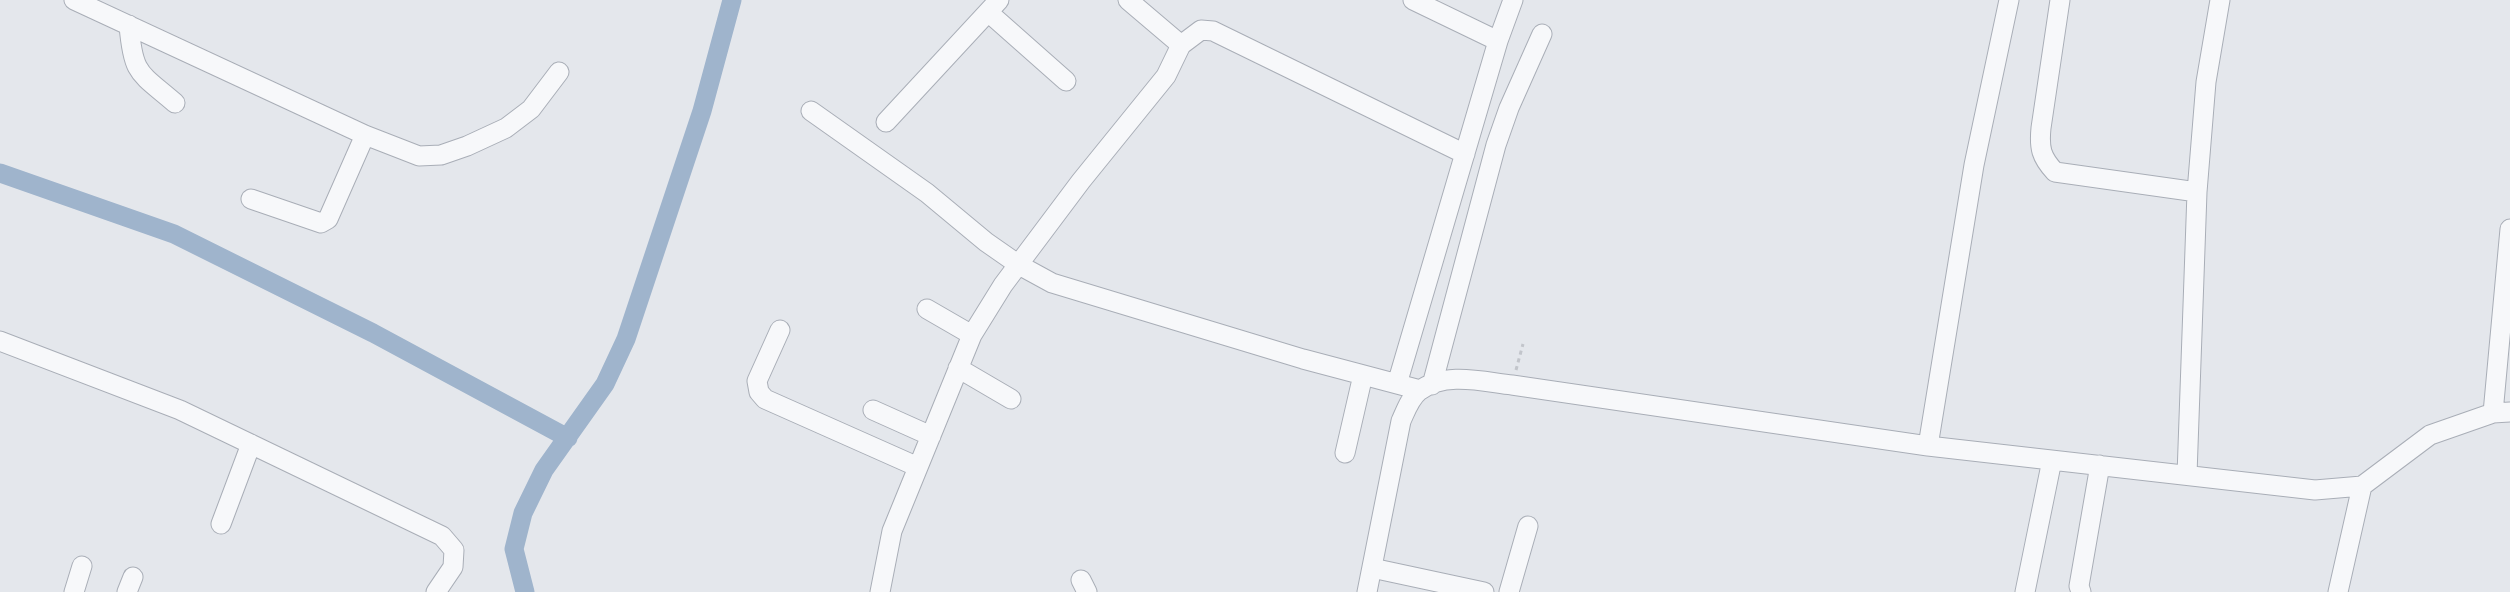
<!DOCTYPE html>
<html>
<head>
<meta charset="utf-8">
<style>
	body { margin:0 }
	canvas { display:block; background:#e4e7ec }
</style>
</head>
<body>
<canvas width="2510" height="592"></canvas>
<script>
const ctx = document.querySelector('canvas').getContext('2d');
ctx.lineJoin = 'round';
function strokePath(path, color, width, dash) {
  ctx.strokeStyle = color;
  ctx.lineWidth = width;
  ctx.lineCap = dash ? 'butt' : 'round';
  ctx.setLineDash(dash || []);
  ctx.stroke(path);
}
strokePath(new Path2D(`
	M0 173 174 234 373 333 568 438
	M525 592 514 549 523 513 544 470 605 384 626 339 702 111 732 0`), '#9fb4cc', 19);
const minor = new Path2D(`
	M74 0 365 135 419 156 441 155 467 146 506 128 531 109 559 72
	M1128 0 1181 45
	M1413 0 1498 41
	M2060 0 2041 128C2039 148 2041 157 2055 172L2197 192 2187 475
	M988 12 1066 81
	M129 25C133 75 139 72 175 103
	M811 111 927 193 986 242 1019 265 1052 283 1303 359 1420 390
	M886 122 999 0
	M2197 192 2206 82 2220 0
	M251 199 321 223 328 219 365 135
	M927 309 972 335
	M780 330 757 381 759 392 765 399 918 467
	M0 341 180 410 442 536 454 550 453 567 436 592
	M958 368 1011 399
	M1397 384 1498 41 1513 0
	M1432 385 1496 145 1509 108 1542 34
	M873 410 931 436
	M2493 413 2510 229
	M1928 446 1974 165 2009 0
	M1345 453 1363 375
	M221 524 251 444
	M1372 568 1484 592
	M1081 580 1087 592
	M74 592 82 566
	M127 592 133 577
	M880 592 892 531 972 335 1003 285 1081 181 1166 76 1181 45 1201 30 1213 31 1465 154
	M1367 592 1401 421C1406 410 1410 398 1419 391 1445 371 1484 382 1512 385L1928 446 2315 490 2362 486 2430 435 2493 413 2510 412
	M1509 592 1528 526
	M2025 592 2052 460
	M2081 592 2079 586 2100 465
	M2338 592 2362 486`);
strokePath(minor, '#a9aeb7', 21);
strokePath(new Path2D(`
	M1516 370 1523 344`), '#c2c5cb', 3, [4, 4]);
strokePath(minor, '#f7f8fa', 19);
</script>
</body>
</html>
